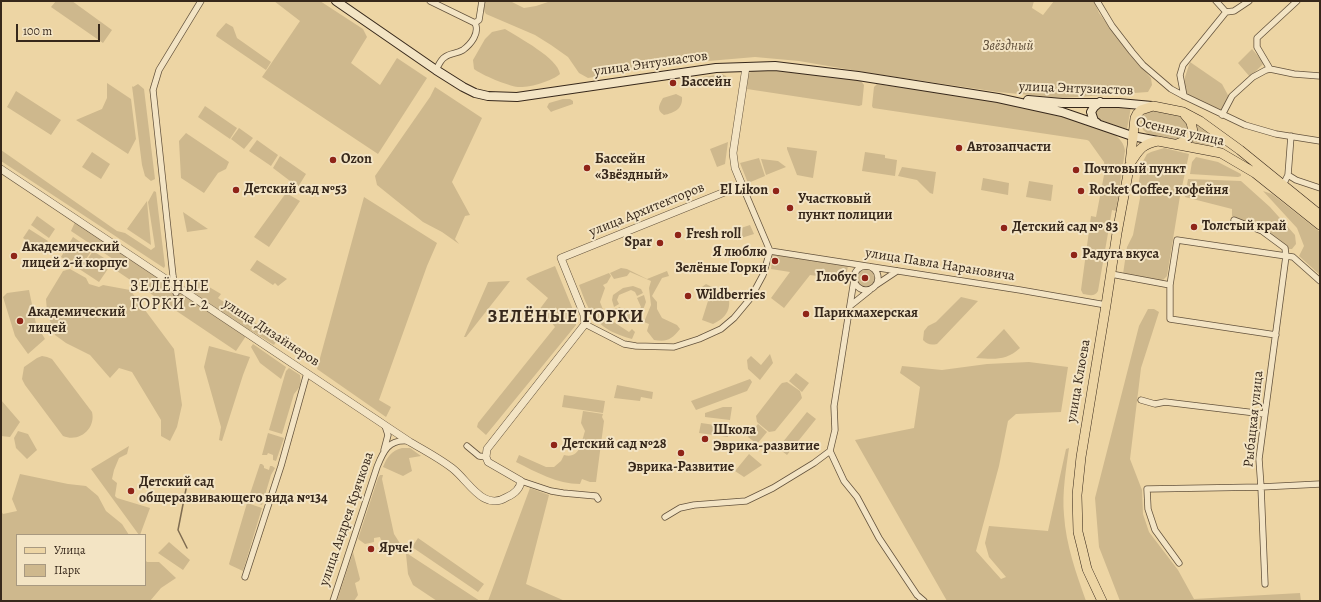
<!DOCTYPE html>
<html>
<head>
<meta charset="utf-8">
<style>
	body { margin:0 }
	#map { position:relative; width:1321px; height:602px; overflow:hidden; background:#edd5a4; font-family:Alegreya,serif }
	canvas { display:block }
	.frame { position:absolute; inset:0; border:2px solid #37281b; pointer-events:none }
	.legend { position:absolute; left:16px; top:534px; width:130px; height:52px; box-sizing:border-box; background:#f3e4c4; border:1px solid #a89980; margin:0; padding:5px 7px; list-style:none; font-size:12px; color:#37281b }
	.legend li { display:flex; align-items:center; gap:8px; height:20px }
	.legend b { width:20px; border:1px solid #a89980 }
	.scale { position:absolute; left:16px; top:24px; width:84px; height:18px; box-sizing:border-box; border:2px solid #37281b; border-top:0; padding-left:5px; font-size:12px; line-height:14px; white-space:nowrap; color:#37281b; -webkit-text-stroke:3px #f3e4c4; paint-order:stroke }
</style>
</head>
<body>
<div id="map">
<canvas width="1321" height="602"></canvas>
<div class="frame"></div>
<ul class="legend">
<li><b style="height:5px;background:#edd5a4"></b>Улица</li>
<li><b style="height:11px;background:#ceb88d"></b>Парк</li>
</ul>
<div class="scale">100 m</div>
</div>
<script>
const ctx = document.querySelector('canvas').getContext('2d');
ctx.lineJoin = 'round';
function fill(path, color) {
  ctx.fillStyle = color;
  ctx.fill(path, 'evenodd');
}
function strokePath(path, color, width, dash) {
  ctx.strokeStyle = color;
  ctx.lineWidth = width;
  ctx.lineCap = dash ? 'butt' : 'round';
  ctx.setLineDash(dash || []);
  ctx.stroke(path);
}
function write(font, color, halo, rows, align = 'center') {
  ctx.font = font + ' Alegreya,serif';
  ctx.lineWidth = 4;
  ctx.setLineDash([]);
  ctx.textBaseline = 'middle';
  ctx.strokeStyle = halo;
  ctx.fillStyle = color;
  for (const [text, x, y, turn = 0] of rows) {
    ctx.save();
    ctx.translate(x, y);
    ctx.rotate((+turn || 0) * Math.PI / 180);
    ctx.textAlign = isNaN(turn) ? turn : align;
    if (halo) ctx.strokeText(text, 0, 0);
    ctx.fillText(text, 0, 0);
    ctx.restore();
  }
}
fill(new Path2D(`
	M56 1H72L112 30 103 43 51 7Z
	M274 1H320L363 29 367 37 351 63 380 85 397 58 427 78 378 154 262 77 300 21Z
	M484 1H510L524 8 536 6 551 1H1034L1032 8 1043 15 1054 1H1094L1099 13 1130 55 1151 78 1152 85 1148 92 1062 98 998 92 869 73 799 61 755 57 662 65 588 78 579 73 568 57 551 45 535 35 486 14 483 9Z
	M226 23 233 27 237 38 271 62 266 70 216 36 217 33Z
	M505 29C519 38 558 58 560 74 552 81 529 88 518 87 508 86 482 75 474 69L473 60 485 39 492 32Z
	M1252 49 1264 63 1250 77 1238 63Z
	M1190 62 1222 84 1229 97 1222 110 1203 103 1185 94V77Z
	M755 69 807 73 861 81 864 85 862 105 859 106 747 89 748 74Z
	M722 74 726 76 728 82 724 86 706 87 702 85 700 81 703 77Z
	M107 83 131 99 136 139 128 154 76 120 102 109 107 98Z
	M138 84 144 89 155 179 151 181 145 176 142 165 132 86 133 87Z
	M877 84 969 97 1052 113 1114 134C1120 139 1124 143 1125 151L1116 211 1112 210 1098 291C1095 297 1089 295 1083 294L1081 290 1091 216 1096 217 1105 170 1104 162 1089 141 1087 140 873 108 872 106 874 87Z
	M435 87 482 118 452 182 470 215 465 216 455 239 459 244 442 232 423 222 377 185 375 176 430 97Z
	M16 91 61 120 51 135 7 107Z
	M676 94 682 97C683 109 674 113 664 115 656 110 659 105 663 98Z
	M563 99H570L573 101V104L553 111 551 112 547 107 549 103Z
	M205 106 237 128 230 139 198 117Z
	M1101 106 1131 107 1127 129 1100 120 1097 117 1095 113 1097 109Z
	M1151 110C1164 113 1196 113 1187 135L1178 140 1148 134 1143 130 1140 121 1142 116Z
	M1196 124 1212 136 1209 145 1190 142Z
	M239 128 253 138 244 149 231 139Z
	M186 133 229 162 226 169 218 173 204 193 181 178 179 141Z
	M257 140 278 155 271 166 249 151Z
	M728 142 725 164 717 167 710 149Z
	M787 147 817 151 813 178 797 175 787 149Z
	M1164 148 1189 154 1180 196 1167 276 1161 282 1123 274 1127 247 1133 235 1140 198 1139 181 1142 163 1147 154 1151 152Z
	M1 150 117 231 125 233 151 250 155 247 148 202 154 191 156 192 165 266 164 268 1 161Z
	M92 152 110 164 101 179 82 167Z
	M865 152 885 155V158L897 160 895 176 862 171Z
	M280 156 306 174 298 187 273 168Z
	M1196 157 1218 162 1241 174V176L1238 177 1190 174 1192 162Z
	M759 158 765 176 748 183 740 163Z
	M761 159 778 161 786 167 766 175Z
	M902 167 936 172 933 194 930 193 917 180 898 176Z
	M983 178 1009 183 1008 195 981 190Z
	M1188 179 1241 181 1270 207 1295 235 1296 244 1292 249H1289L1262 228 1232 216V209L1185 197Z
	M1029 181 1053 185 1051 201 1026 197Z
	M1263 191 1272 194 1320 232V275L1299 256 1304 246 1297 228Z
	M286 193 300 201 269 247 254 237Z
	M364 197 437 243 427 266 379 400 391 407 386 417 317 369Z
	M147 201 151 245 127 229Z
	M183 212 208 229 187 232Z
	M37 216 55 229 49 238 31 225Z
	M75 222 190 297 199 281 221 294 218 298 278 338 274 345 250 330 236 351 111 267 116 261 71 231Z
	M750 225 754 234 738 239 735 230Z
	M29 229 48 241 41 250 23 238Z
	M73 237 92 250 86 259 87 260 93 251 112 263 99 282 61 257Z
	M773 253 848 265 846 280 810 275 784 308 771 298 790 272 771 269Z
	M257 260 287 279 278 286 275 283 273 285 250 270Z
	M555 266 576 317V325L486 435 477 427 478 423 555 327 551 322V320L539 310 548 298 526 279 528 277Z
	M621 268 627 269 647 279 667 271 669 276 662 278 652 296 657 302V309L662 318 677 325 680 329C671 340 667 342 654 340L647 331 649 324 644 322 651 305 649 288 651 281 630 272 627 276 614 279 610 273Z
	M856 278a10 10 0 1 1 20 0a10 10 0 1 1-20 0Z
	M70 269 86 278 89 284 99 287 103 285 130 290 174 349 182 405 177 427 170 441 161 436V420L132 372 119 368 110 378 90 355 66 343 55 335 47 312 46 299 63 271Z
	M609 273 611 276 607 283 603 285 605 288 600 302 606 317 629 332 632 329 635 332 632 339C598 330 590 316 579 285Z
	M510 281 466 337H464L488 282Z
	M706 284 728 295C732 309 726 318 713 324L702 320 708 301 702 287Z
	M633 286 641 289 643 293 637 296 635 292 631 290 619 295 617 300 619 304 614 307 612 300 613 295 623 288Z
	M29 290 36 324 45 339 28 354 15 336 3 297 7 293Z
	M644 295 646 302 640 318C629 322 620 321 615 309L620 307 623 313 626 315 639 310 641 307 637 298Z
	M961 297 978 301 937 344C931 345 928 345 923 340L924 331 928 326 936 322Z
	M1148 309H1154L1159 312 1141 368 1130 459 1142 490 1143 514 1149 532 1178 570 1194 599 1300 593 1301 601H1120L1099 547 1095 498 1139 326Z
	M1004 329 1020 348C1006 361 994 359 976 358Z
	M253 344 286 367 281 379 260 363 251 347Z
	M209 346 250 357 243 375 222 441 219 440 221 427 204 367Z
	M770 354 773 363 760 380 748 369 747 360 751 356 761 365Z
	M42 356 47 357 52 359 92 412C96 428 80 443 63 436L25 385 22 379 24 367 37 358Z
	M1029 362 1068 367 1061 412 1016 414 1008 421 999 466 976 551 1001 579 1006 577 989 557 985 543 989 526 1048 531 1066 449 1069 448C1066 470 1062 492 1064 515 1066 545 1076 573 1086 601H947L855 440 914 428 920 387 900 373 902 366 942 370 987 364Z
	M289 368 300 375C302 383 299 389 294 394L282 434 269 430 286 371Z
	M796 373 809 383 802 392 789 381Z
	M750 379 752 382 747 391 696 410 691 401Z
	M787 382 800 391 802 398 775 431 769 432 757 422 756 416 780 385 782 383Z
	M617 385 653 392 652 399 641 397 640 401 614 398Z
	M564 395 605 401 603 413 562 407Z
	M1 400 20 422 10 437 1 436Z
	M723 407H732L730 420 705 417V413Z
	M583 411 603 414 602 417 604 421 596 482H590L582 479 580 484C557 484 536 472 516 462L519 455 546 467H554L561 461 564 455C580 459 581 443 585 431L581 423Z
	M807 412 816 419 787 455 778 448Z
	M701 423 729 427 728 437 699 433Z
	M758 424 767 432 757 444 748 437Z
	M18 431 28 434 37 450 27 459 16 448 14 438Z
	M268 433 284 438 276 461 273 460V455L268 453 267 455H262Z
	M129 446 127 454 119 458 114 470 112 479 117 483 115 496 117 498 150 508 140 535H139L91 469Z
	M402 448H410L421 456 409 458 412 471 403 476 383 467C387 457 391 451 402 448Z
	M749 454 762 465 744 477 735 471Z
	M260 464H262L264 466V468L269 470 270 466H272L275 468 271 475 262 505 248 500Z
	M20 474 68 484 86 486 98 496 106 511 122 524 129 535H17V585H145V560L147 562H159L176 578 161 588 150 601H1V511L3 514 17 511 12 499Z
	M380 475H383L382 479 394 534 401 545 395 549C391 543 388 540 381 540L380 537 374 538V542L365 544 358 539 378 478Z
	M530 488 549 495 526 584 565 601H488Z
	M247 503 262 508 243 571 230 565 229 564Z
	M418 538 484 584 478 592 412 547Z
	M169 542 190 560 183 570 158 553Z
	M353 552 360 579 359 581 355 583 358 595 354 601H337Z
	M406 554H408L480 601H437L413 585 408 574Z`), '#ceb88d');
strokePath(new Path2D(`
	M186 489 178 530 187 548`), '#7f6c51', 1.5);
const minor = new Path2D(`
	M430 1 475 23C480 33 471 44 463 50 457 54 450 53 445 57 441 59 438 66 436 70
	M1097 1 1112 26 1132 52 1143 65 1171 89 1184 96 1245 125 1276 134 1320 141
	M1216 1 1226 12
	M475 23 479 20 482 1
	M1270 69 1257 47V38L1297 1
	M1184 96 1180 75 1183 65 1226 12 1234 11 1249 1
	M1222 115 1232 96 1253 77 1266 70 1270 69 1294 74 1320 76
	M1288 175 1296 180 1320 188
	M1283 185 1288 175 1291 136
	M1234 220 1262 231 1285 248 1286 256 1293 257 1320 281
	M770 251 1020 290 1106 305
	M854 278a12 12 0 1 1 24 0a12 12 0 1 1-24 0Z
	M1111 274 1170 285
	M854 280 834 406 835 430 830 451 844 481 857 497 879 538 917 595 924 601
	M876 285 897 271
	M176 293 173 276 153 90 159 70 201 1
	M850 306 870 290
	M585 324 624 344 636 346 674 347 699 339 721 329 734 318 749 300 756 288 763 275 770 251 742 185
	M1141 400 1155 404 1165 402 1264 414
	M467 446 479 456 486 457
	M384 450 388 435 385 426
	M521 481 551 491 563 493 596 496 598 499
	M665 517 680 508 694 505 746 501 773 488 814 463 830 451
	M1179 563 1155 530 1148 509 1147 489 1261 487 1320 484
	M245 577 281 466 307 373
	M1265 584 1261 487 1259 459 1286 256 1177 240 1170 285V319L1276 335
	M333 601 377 467C383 452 388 439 408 441`);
const tertiary = new Path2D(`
	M1 169 410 442C424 450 439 458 452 468 469 481 483 512 507 497 514 494 520 489 521 481L488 462 486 457 487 449 585 324 584 315 561 258 742 185 735 168 733 153 746 67`);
const secondary = new Path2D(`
	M336 1 436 70 463 87 475 93 488 96 517 97 716 68 775 66 858 76 998 98 1062 112 1132 136 1158 141
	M1028 100 1062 103H1119L1152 106
	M1097 123 1094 121 1091 112 1094 107 1100 102`);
const primary = new Path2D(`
	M1177 144 1188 139 1193 132 1191 122 1185 115
	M1131 162C1139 150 1142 144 1158 141L1221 153 1255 173 1320 225
	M1102 601 1087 569 1082 548 1078 532 1077 495 1081 457 1106 305 1117 233 1130 163 1135 118 1137 114 1141 110 1153 106 1183 112 1200 121 1240 150 1320 215`);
strokePath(minor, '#64533d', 7);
strokePath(tertiary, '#64533d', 8);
strokePath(secondary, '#37281b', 10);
strokePath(primary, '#37281b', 10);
strokePath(minor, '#f3e4c4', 5.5);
strokePath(tertiary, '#f3e4c4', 7);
strokePath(secondary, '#f3e4c4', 8);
strokePath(primary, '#edd5a4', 9);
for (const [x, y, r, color] of [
	[673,83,4,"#8f2418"],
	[959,148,4,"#8f2418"],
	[333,160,4,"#8f2418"],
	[587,168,4,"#8f2418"],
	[1076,170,4,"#8f2418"],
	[236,190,4,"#8f2418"],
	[776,191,4,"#8f2418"],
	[1081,191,4,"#8f2418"],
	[790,208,4,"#8f2418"],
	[1194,227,4,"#8f2418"],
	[1004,228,4,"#8f2418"],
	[678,235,4,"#8f2418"],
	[660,243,4,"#8f2418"],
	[1074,255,4,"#8f2418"],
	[14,256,4,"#8f2418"],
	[775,261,4,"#8f2418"],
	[865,278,4,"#8f2418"],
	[688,296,4,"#8f2418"],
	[806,314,4,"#8f2418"],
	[20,321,4,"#8f2418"],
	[705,439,4,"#8f2418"],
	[554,445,4,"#8f2418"],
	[681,453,4,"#8f2418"],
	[131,491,4,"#8f2418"],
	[371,549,4,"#8f2418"]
]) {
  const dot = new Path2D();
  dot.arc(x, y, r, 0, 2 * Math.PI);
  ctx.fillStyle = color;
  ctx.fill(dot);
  strokePath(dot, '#f3e4c4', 1.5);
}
write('italic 14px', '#5d4c38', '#f3e4c4', [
	["Звёздный",1008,47]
]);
write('14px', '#37281b', '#f3e4c4', [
	["улица Энтузиастов",651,64,-8],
	["улица Энтузиастов",1076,89,2],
	["Осенняя улица",1180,132,13],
	["улица Архитекторов",647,210,-22],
	["улица Павла Нарановича",940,265,9],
	["улица Дизайнеров",271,333,33],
	["улица Клюева",1079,381,-80],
	["Рыбацкая улица",1254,419,-84],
	["улица Андрея Крячкова",347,519,-71]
]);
write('bold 14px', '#37281b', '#f3e4c4', [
	["Бассейн",681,83],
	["Автозапчасти",967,148],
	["Ozon",341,160],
	["Бассейн",595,160],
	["«Звёздный»",595,176],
	["Почтовый пункт",1084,170],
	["Детский сад №53",244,190],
	["El Likon",768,191,"right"],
	["Rocket Coffee, кофейня",1089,191],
	["Участковый",798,200],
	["пункт полиции",798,216],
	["Толстый край",1202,227],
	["Детский сад № 83",1012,228],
	["Fresh roll",686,235],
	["Spar",652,243,"right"],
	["Академический",22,248],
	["лицей 2-й корпус",22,264],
	["Я люблю",767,253,"right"],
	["Зелёные Горки",767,269,"right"],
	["Радуга вкуса",1082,255],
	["Глобус",857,278,"right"],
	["Wildberries",696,296],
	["Академический",28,313],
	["лицей",28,329],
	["Парикмахерская",814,314],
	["Школа",713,431],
	["Эврика-развитие",713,447],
	["Детский сад №28",562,445],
	["Эврика-Развитие",681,468,"center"],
	["Детский сад",139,483],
	["общеразвивающего вида №134",139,499],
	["Ярче!",379,549]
], 'left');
ctx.letterSpacing = '1px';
write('16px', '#37281b', '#f3e4c4', [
	["ЗЕЛЁНЫЕ",170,287],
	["ГОРКИ - 2",170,305]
]);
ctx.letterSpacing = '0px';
ctx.letterSpacing = '1px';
write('bold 18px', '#37281b', '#f3e4c4', [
	["ЗЕЛЁНЫЕ ГОРКИ",566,318]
]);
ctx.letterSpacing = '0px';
</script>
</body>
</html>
